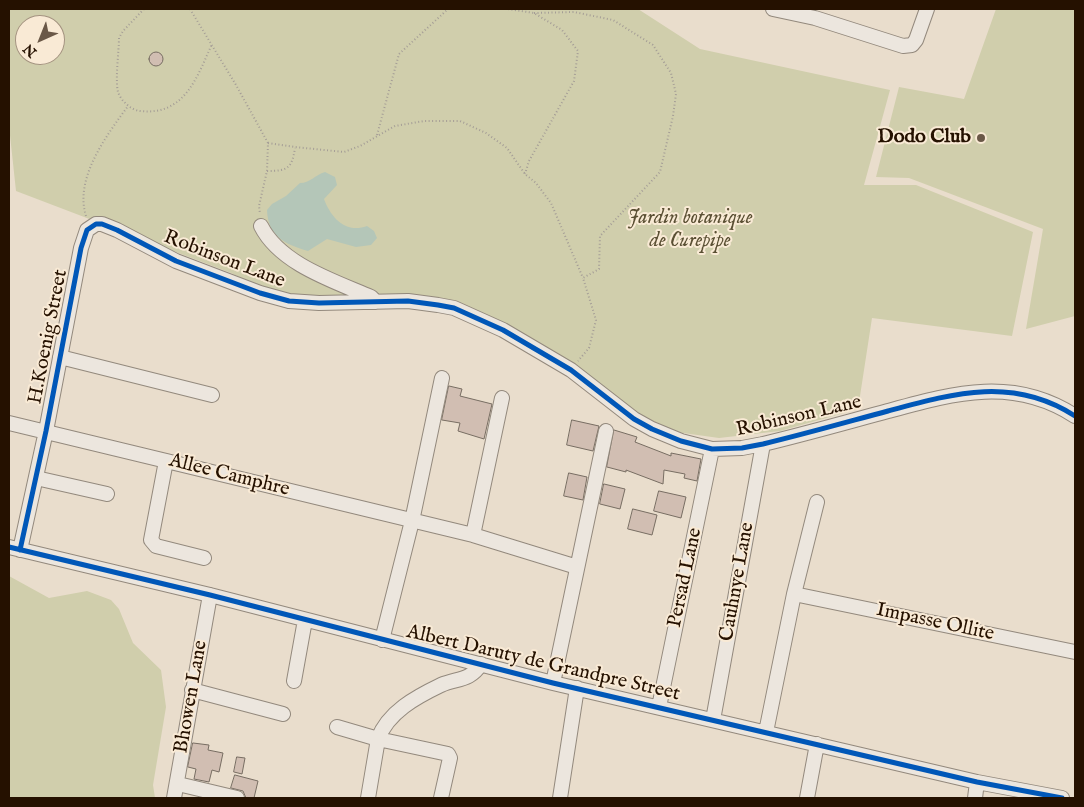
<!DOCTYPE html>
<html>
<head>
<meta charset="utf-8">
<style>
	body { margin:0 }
	#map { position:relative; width:1084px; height:807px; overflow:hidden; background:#e9ddcc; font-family:"IM FELL English",serif }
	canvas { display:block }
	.frame { position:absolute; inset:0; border:10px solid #251100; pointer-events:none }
	.north { position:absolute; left:15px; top:15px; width:50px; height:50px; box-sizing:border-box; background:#f9ead5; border:1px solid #a49380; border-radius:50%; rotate:224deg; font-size:14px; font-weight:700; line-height:20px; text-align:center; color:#251100 }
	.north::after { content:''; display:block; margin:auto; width:18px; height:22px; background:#6a5847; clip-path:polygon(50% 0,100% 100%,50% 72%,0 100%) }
</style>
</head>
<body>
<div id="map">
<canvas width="1084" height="807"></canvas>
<div class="frame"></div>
<div class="north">N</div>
</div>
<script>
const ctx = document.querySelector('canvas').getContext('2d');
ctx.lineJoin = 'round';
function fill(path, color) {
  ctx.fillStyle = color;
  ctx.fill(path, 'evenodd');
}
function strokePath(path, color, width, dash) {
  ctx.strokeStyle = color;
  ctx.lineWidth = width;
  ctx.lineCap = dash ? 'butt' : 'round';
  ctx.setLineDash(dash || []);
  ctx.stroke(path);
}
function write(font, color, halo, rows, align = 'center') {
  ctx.font = font + ' "IM FELL English",serif';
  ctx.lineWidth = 4;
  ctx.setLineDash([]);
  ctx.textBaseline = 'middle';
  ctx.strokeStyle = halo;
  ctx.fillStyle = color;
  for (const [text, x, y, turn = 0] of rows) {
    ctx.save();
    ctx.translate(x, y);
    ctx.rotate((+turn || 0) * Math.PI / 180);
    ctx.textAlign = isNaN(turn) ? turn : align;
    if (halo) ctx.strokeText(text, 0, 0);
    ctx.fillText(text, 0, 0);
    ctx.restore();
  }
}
fill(new Path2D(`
	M9 9H638L700 49 890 90 864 185H916L1033 232 1012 336 872 318 858 409 780 431 719 438 676 432 635 412 566 362 454 300 292 295 262 288 231 273 16 191 9 126ZM25 25H55V55H25Z
	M996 9H1075V316L1026 329 1043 229 909 178 876 177 899 87 964 99Z
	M9 576 49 598 87 591 111 600 119 609 133 643 161 670 166 707 153 785 155 798H9Z`), '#d0ceac');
fill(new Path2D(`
	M325 172 335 177 337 185 324 199C331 218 346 234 367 226L374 231 377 238 371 245 356 247 327 239 308 251C284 244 268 236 267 210L272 204 286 196 300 183C310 183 315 175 325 172Z`), '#b4c6b8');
const building = new Path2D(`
	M149 59a7 7 0 1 1 14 0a7 7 0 1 1-14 0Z
	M449 386 462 389 460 396 492 404 484 439 458 431 460 423 442 420Z
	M572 420 599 426 593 451 567 445Z
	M614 430 637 437 635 442 671 456V453L701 459 697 481 684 478 685 474 664 470 663 484 626 470V472L607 467Z
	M569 473 587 477 583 500 564 496Z
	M604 484 625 489 620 509 600 504Z
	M659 491 686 497 681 518 654 511Z
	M633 509 657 515 652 535 628 529Z
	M193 743 209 745 208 750 223 753 219 772 212 770 209 782 194 779 196 769 188 767Z
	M237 757 245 758 242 774 234 772Z
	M235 775 258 781 254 798H246L243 791 231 788Z`);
fill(building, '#d1beb2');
strokePath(building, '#776d62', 1);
const minor = new Path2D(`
	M773 9 815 18 903 46 912 45 916 40 927 9
	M261 226C280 264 334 281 371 297L376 302
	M60 357 212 395
	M9 423 473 535 577 567
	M166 461 151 540 156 546 204 558
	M36 478 107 494
	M473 535 502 398
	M9 547 210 595 553 683 977 782 1062 798
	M20 550 46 431 81 248 87 230 96 224H102L117 230 176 261 260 293 289 301 319 303 408 301 438 305 454 308 503 330 571 370 634 419 652 429 681 441 712 449 742 448 763 444C805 434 847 422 888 411 954 393 1013 376 1075 416
	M794 594 1075 652
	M382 640 412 521 442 378
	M294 681 305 620
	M553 683 606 431
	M192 690 283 714
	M659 707 712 449
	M713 720 763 444
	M337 727 378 739 448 754 450 758 441 798
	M766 732 794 594 817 502
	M178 784 237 798
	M174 798 210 595
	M368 798 378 739C388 712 416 697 441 685 458 678 470 681 481 664
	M560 798 577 688
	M807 798 817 744
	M975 798 977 782`);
strokePath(minor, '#93897d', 16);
strokePath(new Path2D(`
	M144 9 123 31 119 38C119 51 115 79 118 92 121 101 131 110 140 111 185 116 197 77 212 44
	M190 9 236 85 268 143 267 171 259 206 260 214
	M508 9 534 13 562 30 578 51 574 81 529 161 525 174
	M534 13 574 12 613 20 653 45 671 73 676 94 673 116 660 172 600 236 599 269 583 278 596 320 589 348 578 361
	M377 135 399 54 448 9
	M268 143 295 147 344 152 360 146 395 126 424 121H460L486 133 507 148 525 174 536 183 551 203 583 278
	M267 171C288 171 292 168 295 148
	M86 216C74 178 107 135 128 106`), '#a49d96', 2, [1, 2.5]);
strokePath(minor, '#ece6de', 14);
strokePath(new Path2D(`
	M9 547 210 595 553 683 977 782 1062 798
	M20 550 46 431 81 248 87 230 96 224H102L117 230 176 261 260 293 289 301 319 303 408 301 438 305 454 308 503 330 571 370 634 419 652 429 681 441 712 449 742 448 763 444C805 434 847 422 888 411 954 393 1013 376 1075 416`), '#0057b8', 5);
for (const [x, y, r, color] of [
	[981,138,5,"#6a5847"]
]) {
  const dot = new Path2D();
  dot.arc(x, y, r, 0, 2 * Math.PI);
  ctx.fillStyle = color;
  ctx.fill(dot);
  strokePath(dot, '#f9ead5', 2);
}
write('bold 20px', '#251100', '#f9ead5', [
	["Dodo Club",971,138]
], 'right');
write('italic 20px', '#5a4f33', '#f9ead5', [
	["Jardin botanique",690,219],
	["de Curepipe",690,242]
]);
write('20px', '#251100', '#f9ead5', [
	["Robinson Lane",224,260,21],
	["H.Koenig Street",49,337,-79],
	["Robinson Lane",799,417,-13],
	["Allee Camphre",229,476,14],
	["Persad Lane",686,578,-78],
	["Cauhnye Lane",738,582,-80],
	["Impasse Ollite",935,623,12],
	["Albert Daruty de Grandpre Street",543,664,13],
	["Bhowen Lane",192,697,-80]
]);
</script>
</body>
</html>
